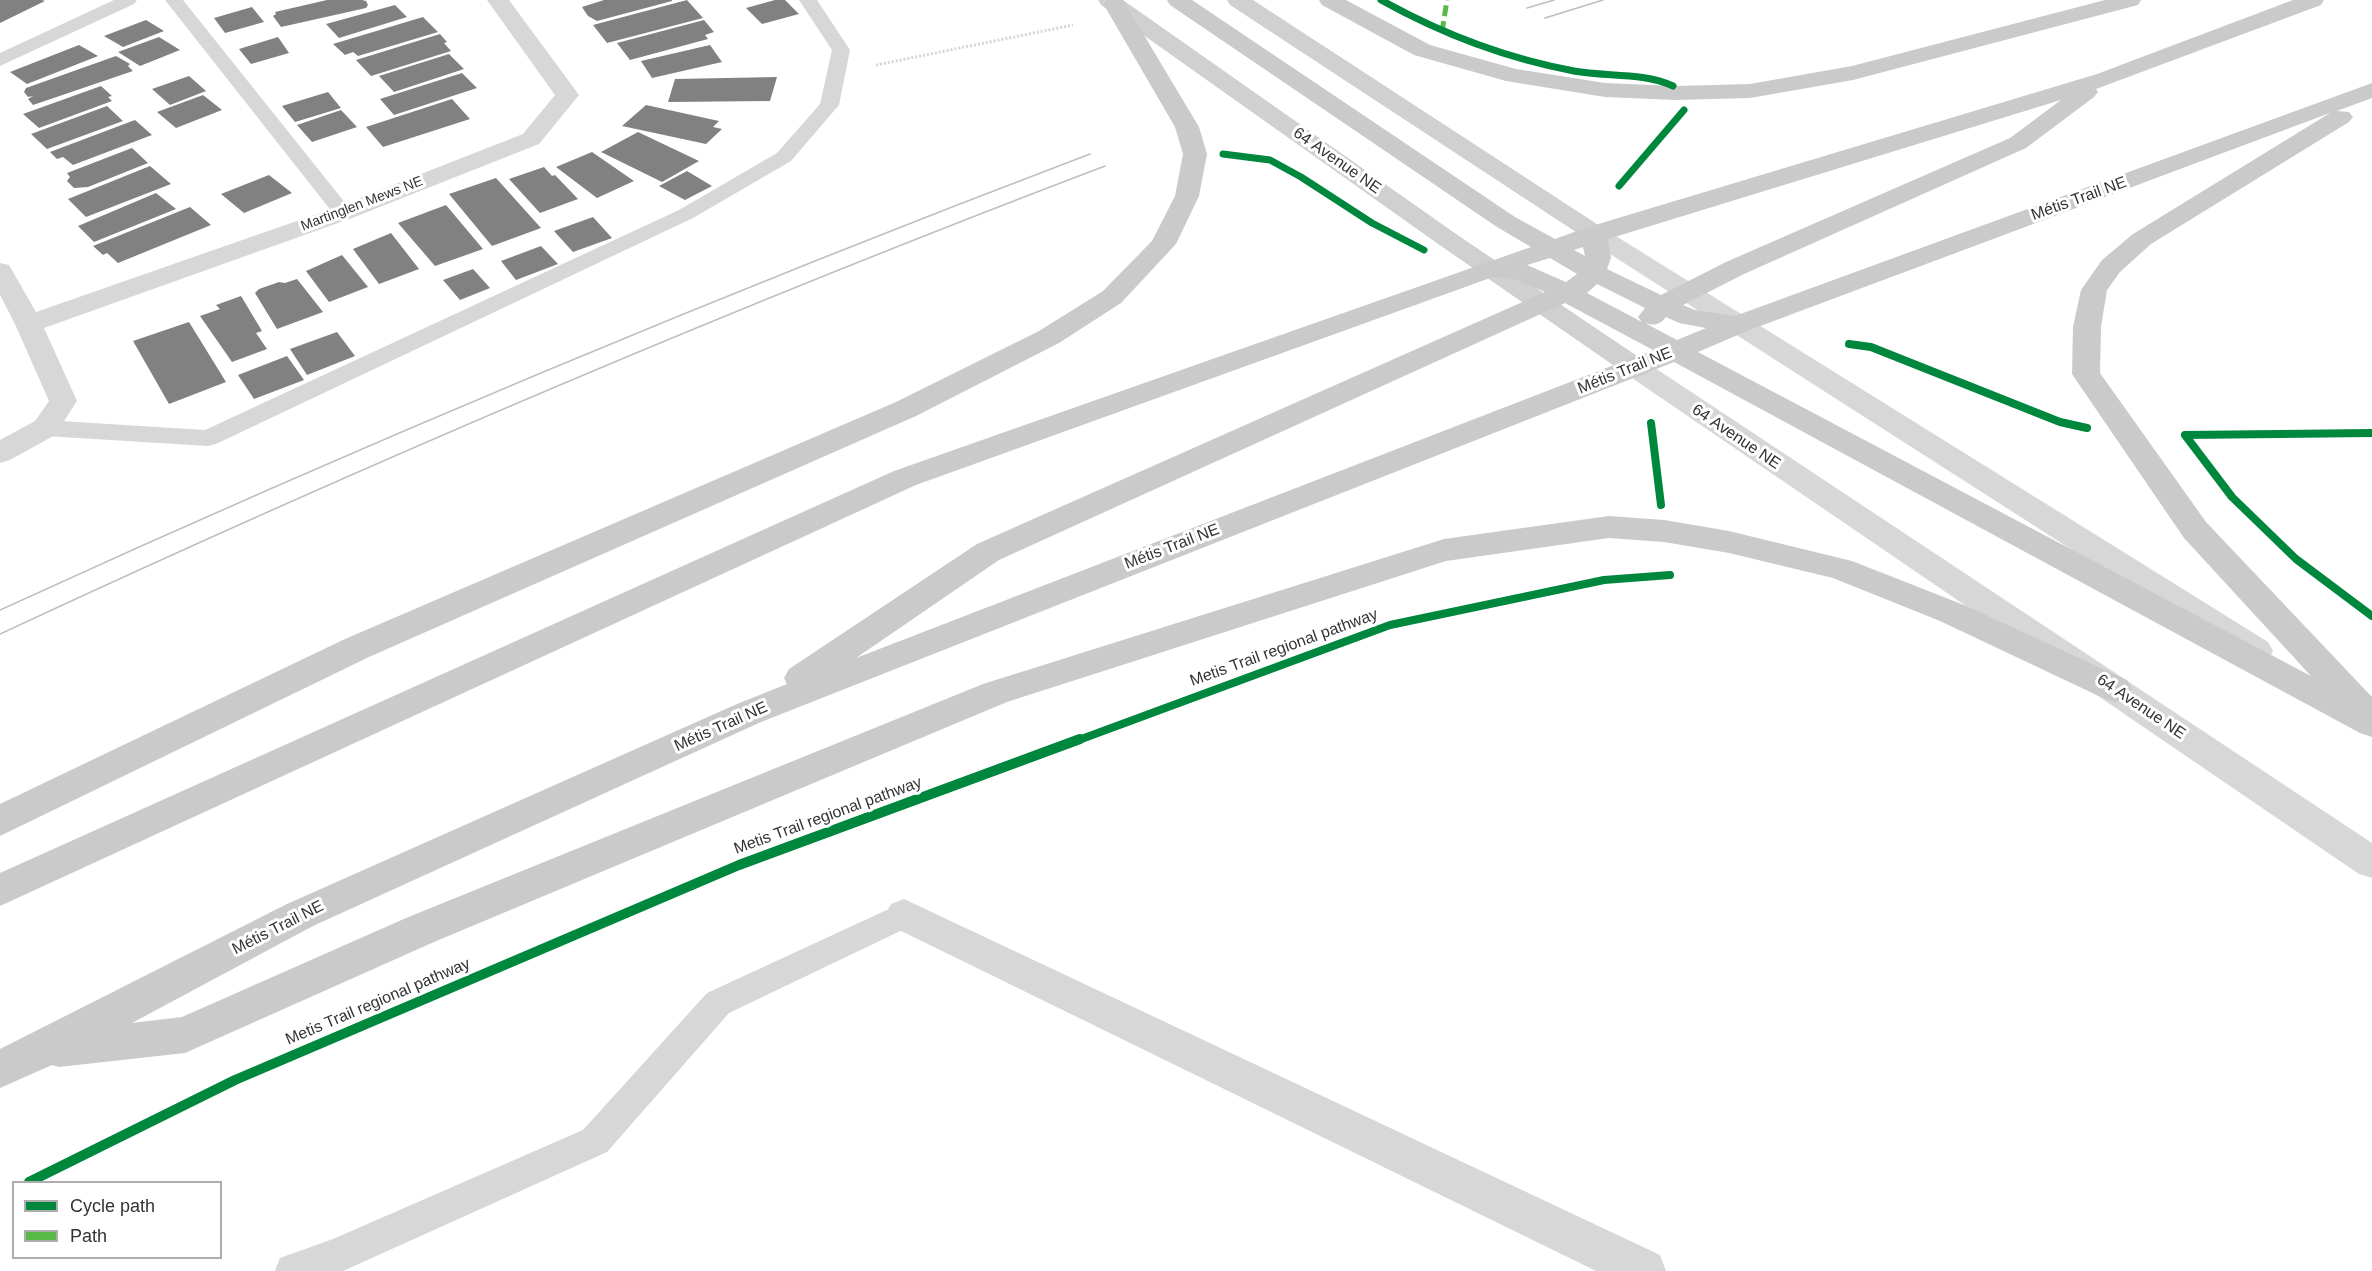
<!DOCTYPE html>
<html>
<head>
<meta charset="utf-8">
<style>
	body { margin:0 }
	#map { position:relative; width:2372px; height:1271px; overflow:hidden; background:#fff; font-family:Helvetica,sans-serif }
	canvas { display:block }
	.legend { position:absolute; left:12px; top:1181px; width:210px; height:78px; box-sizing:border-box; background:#fff; border:2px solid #adadad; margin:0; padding:8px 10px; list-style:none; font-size:18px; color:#333 }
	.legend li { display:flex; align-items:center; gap:12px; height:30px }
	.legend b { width:30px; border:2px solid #adadad }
</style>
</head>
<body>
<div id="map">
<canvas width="2372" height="1271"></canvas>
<ul class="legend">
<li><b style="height:8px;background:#00873e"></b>Cycle path</li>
<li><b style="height:8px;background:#58b947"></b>Path</li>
</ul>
</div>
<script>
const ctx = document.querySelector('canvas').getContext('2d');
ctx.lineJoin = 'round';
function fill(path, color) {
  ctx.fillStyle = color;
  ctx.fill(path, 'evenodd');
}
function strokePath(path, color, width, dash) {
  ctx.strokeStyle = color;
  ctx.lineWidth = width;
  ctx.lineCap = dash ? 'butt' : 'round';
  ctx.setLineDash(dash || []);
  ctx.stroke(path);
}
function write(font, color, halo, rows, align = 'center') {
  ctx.font = font + ' Helvetica,sans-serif';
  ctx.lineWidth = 6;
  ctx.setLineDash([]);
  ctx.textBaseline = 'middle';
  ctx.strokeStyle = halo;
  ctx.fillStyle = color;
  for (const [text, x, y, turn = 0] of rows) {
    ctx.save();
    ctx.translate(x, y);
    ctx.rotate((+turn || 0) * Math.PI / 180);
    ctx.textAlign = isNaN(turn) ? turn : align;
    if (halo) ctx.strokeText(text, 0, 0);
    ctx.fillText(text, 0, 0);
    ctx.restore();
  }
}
fill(new Path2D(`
	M0 0H42L45 1 0 23Z
	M327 0H362L366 1 368 5 366 8 281 27 273 16 276 14 275 12Z
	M604 0H672V1L597 21 588 16 582 7Z
	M687 0 703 18 607 43 593 25Z
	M775 0H785L799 14 762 24 746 8Z
	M395 5 407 17 339 38 326 24Z
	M252 7 264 22 225 33 214 18Z
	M423 17 438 32 358 56 353 52 345 55 333 44Z
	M146 20 164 31 123 47 104 36Z
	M704 20 714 32 705 35 708 39 630 60 617 43Z
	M440 34 447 42 444 43 451 51 371 76 356 60Z
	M159 37 180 50 140 66 118 52Z
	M278 37 289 53 251 64 239 49Z
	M79 45 98 56 27 84 10 72Z
	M710 45 722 62 652 78 641 61Z
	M449 54 464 69 394 92 379 76Z
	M116 56 130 64 128 66 133 71 33 105 28 99 33 96 28 97 24 92 26 88Z
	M462 73 477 88 394 115 380 99Z
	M189 76 206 91 170 105 152 89Z
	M777 77 770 101 668 102 675 79Z
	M101 86 112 96 108 97 112 101 39 128 23 114Z
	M328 92 341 108 295 122 282 106Z
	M203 95 222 110 176 128 157 112Z
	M452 99 470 119 383 147 366 127Z
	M646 105 719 121 713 127 722 129 706 144 622 126Z
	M107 106 123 121 47 149 31 134Z
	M341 110 357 127 312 142 297 125Z
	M135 120 152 135 73 165 63 157 57 159 50 152Z
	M638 132 699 161 662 182 601 152Z
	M132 148 148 163 88 187 74 188 67 181 70 177 67 173Z
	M592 152 634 181 597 198 556 167Z
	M150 166 171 184 86 217 68 199Z
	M544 167 552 176 555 175 578 199 540 213 509 179Z
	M687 171 712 186 685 200 659 186Z
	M269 175 292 193 244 213 221 194Z
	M496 178 541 228 492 246 449 194Z
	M156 193 176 209 94 242 78 226Z
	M446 205 483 249 435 266 398 223Z
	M190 207 211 225 118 263 107 253 103 255 93 246Z
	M593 217 612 238 573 252 554 231Z
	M391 233 419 269 379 284 353 249Z
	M541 246 558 264 516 280 501 261Z
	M342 255 368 287 329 302 306 271Z
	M473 269 490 288 460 300 443 280Z
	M297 279 323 312 277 329 255 293 259 289 279 282 285 283Z
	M241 296 262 331 256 333 267 349 232 362 200 316 220 309 216 305Z
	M189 322 226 382 169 404 133 341Z
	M337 332 355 356 307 375 290 349Z
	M287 356 304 380 254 399 238 375Z`), '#818181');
strokePath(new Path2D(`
	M876 65 1073 25`), '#d6d6d6', 3, [2, 2]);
fill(new Path2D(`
	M114 0H137L134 4 0 66V53Z
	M165 0H183L350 209 353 213 350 217 343 219 336 217Z
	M799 0H817L850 50 839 105 791 161 693 218 216 444 208 446 45 436 37 433 33 428 37 423 45 420 205 430 679 210 777 153 820 104 832 50Z
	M904 902 915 906 920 915 915 924 729 1013 607 1152 343 1271H275L280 1258 333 1239 583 1130 707 993Z`), '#d7d7d7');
fill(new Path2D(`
	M487 0H509L579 95 539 144 352 218 44 328 77 401 55 435 10 460 0 463V440L35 421 49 401 15 324 0 295V263L9 265 36 312 334 208 523 134 555 95Z
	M904 899 1660 1255 1666 1271H1596L891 926 885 915 891 904Z`), '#d7d7d7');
fill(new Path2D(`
	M1594 225 1603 228 2268 642 2273 651 2268 660 2256 663 2244 660 1585 238 1581 233 1585 228Z
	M1636 359 1646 362 2372 843V878L2359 874 1626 374 1622 368 1626 362Z`), '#d7d7d7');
fill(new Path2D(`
	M1098 0H1123L1459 236 1646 362 1650 368 1646 374 1636 377 1626 374 1441 246 1101 5Z
	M1227 0H1253L1603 228 1607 233 1603 238 1594 241 1585 238 1230 5Z`), '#d0d0d0');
fill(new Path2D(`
	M1107 0H1123L1126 5 1199 127 1207 154 1199 196 1176 244 1121 303 1059 343 916 416 369 657 0 836V804L345 639 896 402 1039 331 1103 291 1152 241 1175 196 1183 154 1175 127 1104 5Z
	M1167 0H1192L1515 217 1555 239 1585 228 2097 74 2293 0H2324L2321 5 2096 89 2098 92 2094 97 2026 148 1744 274 1683 305 1695 310 1735 316 2372 83V98L2337 111 2349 112 2353 117 2349 122 2151 244 2120 272 2107 290 2101 327 2100 373 2206 522 2372 697V737L2360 733 1674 362 761 722 313 926 132 1023 182 1017 406 918 983 684 1444 539 1609 516 1664 520 1729 531 1852 561 1964 605 2127 680 2132 689 2127 698 2115 702 2103 698 1940 621 1833 578 1729 553 1664 542 1609 538 1446 561 1007 702 434 942 185 1053 59 1067 52 1065 0 1088V1049L287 904 737 704 787 684 784 678 789 669 977 544 1545 292 1512 278 1493 277 916 485 0 906V873L894 471 1531 247 1497 227 1170 5ZM2061 100 2010 138 1726 262 1661 295 1607 269 1611 258 1608 239ZM2330 113 2133 234 2102 260 2081 290 2073 327 2072 374 2076 380 2184 538 2311 676 1698 352 1747 331ZM1583 247 1585 256 1574 250ZM1550 258 1577 274 1566 282 1527 265ZM1597 284 1645 308 1638 317 1642 322 1587 293ZM1565 303 1653 350 856 658 999 560ZM1666 317 1679 323 1706 328 1677 340 1645 323C1654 326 1660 325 1666 317Z
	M1319 0H1346L1430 45 1516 69 1605 83 1675 86 1750 84 1852 66 2105 0H2141L2138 5 1853 80 1750 98 1675 100 1605 97 1506 81 1414 55 1322 5Z`), '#cacaca');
strokePath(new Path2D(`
	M1527 8 1554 0
	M1545 18 1603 0
	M0 610C358 446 721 294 1090 154
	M0 634C363 465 731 308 1105 166`), '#bebebe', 1.5);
strokePath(new Path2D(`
	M1442 32 1447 0`), '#58b947', 5, [11, 5]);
strokePath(new Path2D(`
	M1381 0C1442 34 1505 58 1574 71 1606 77 1643 72 1673 86
	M1223 154 1270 160 1301 177 1372 223 1424 250
	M1619 186 1684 110`), '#00873e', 7);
strokePath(new Path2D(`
	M1849 344 1871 347 2060 422 2087 428
	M1651 423 1661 505
	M2185 435 2232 497 2296 559 2372 616
	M2185 435 2372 433
	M1076 741 1390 625 1604 580 1670 575`), '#00873e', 8);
strokePath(new Path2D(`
	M29 1182 235 1080 739 865 1080 739`), '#00873e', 10);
write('14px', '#333', '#fff', [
	["Martinglen Mews NE",362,204,-21]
]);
write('16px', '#333', '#fff', [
	["64 Avenue NE",1337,161,35],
	["Métis Trail NE",2079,199,-20],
	["Métis Trail NE",1625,371,-22],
	["64 Avenue NE",1736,437,34],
	["Métis Trail NE",1172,547,-21],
	["Metis Trail regional pathway",1284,648,-20],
	["64 Avenue NE",2141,707,34],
	["Métis Trail NE",721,727,-24],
	["Metis Trail regional pathway",828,816,-20],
	["Métis Trail NE",278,928,-27],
	["Metis Trail regional pathway",378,1002,-23]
]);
</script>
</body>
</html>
